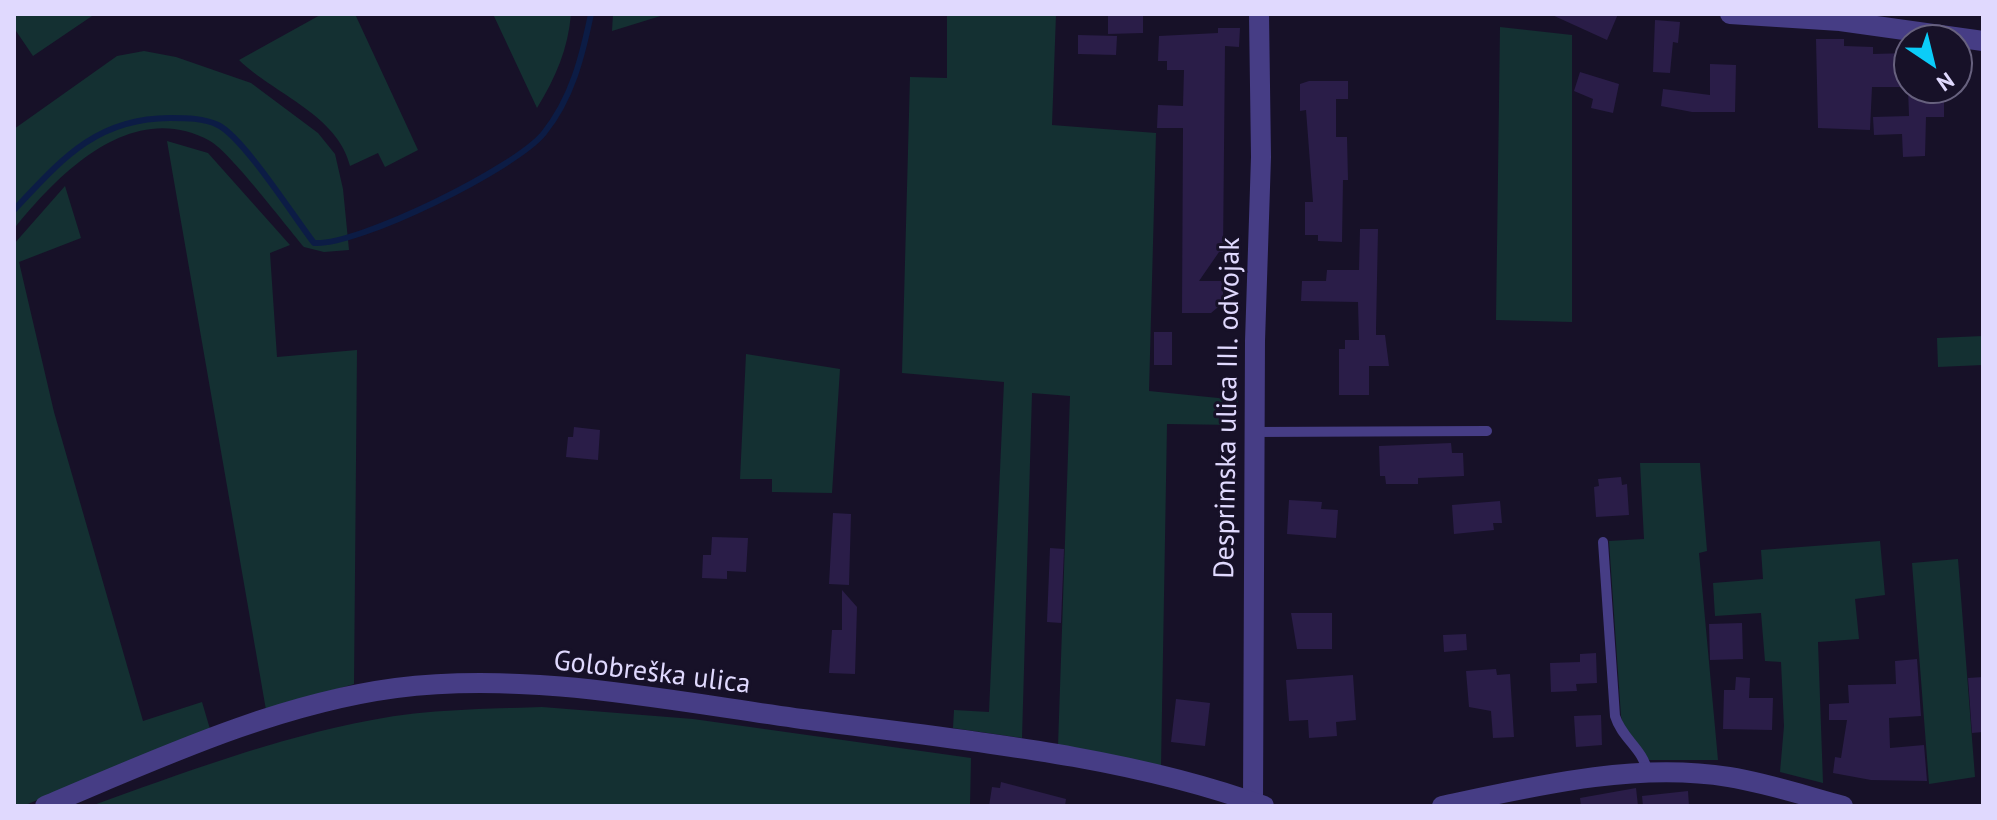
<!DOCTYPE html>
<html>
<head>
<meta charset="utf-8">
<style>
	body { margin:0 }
	#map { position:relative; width:1997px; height:820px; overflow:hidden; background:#171128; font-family:"PT Sans",sans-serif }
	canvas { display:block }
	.frame { position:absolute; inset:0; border:16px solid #e0d9fe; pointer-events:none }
	.north { position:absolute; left:1893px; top:24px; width:80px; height:80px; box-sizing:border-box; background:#171128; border:2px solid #67617e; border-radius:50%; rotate:145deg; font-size:22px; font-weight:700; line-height:32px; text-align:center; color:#e0d9fe }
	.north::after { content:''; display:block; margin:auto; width:28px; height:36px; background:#0bccf8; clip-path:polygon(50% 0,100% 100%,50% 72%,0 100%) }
</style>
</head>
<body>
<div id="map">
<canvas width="1997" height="820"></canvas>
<div class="frame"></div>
<div class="north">N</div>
</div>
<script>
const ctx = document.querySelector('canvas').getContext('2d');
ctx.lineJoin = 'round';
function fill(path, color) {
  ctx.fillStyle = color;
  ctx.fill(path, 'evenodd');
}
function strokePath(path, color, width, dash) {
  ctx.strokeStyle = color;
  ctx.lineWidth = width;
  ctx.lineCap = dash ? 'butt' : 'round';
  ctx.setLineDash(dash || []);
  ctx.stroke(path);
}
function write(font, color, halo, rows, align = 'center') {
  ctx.font = font + ' "PT Sans",sans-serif';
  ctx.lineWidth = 6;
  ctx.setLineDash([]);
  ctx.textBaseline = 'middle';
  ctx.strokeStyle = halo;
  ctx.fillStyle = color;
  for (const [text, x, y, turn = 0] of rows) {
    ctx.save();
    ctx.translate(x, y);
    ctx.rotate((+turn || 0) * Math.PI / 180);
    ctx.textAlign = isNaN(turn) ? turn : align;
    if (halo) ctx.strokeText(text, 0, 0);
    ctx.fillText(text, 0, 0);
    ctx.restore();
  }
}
fill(new Path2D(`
	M14 14H95L33 56 14 28Z
	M322 14H355L418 150 385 167 378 153 350 166C338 115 274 94 239 60Z
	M493 14H571C568 49 556 77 537 108Z
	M613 14H667L612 31Z
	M947 14H1056L1052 125 1156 133 1149 391 1238 400 1237 425 1167 424 1161 767 1058 746 1070 396 1032 393 1022 738 953 728 954 710 989 712 1004 382 902 373 910 77 947 78Z
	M1500 27 1572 35V322L1496 320Z
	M144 51 176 57 251 83 318 133 335 154 343 189 349 250 324 252 304 247C286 226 230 152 210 141 132 98 58 174 14 229V129L117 56Z
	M167 141 208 153 290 245 270 253 277 357 357 350 354 684 266 710Z
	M65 186 81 238 19 262 54 412 143 721 202 702 210 729 23 806H14V244Z
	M1983 336V365L1938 367 1937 338Z
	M746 354 840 369 832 493 772 492V479H740Z
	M1640 463H1700L1707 551 1699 553 1718 760H1649L1624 729 1621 716 1609 541 1644 539Z
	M1880 541 1885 595 1855 599 1859 639 1818 642 1823 783 1780 772 1784 726 1781 662 1765 661 1761 613 1715 616 1713 583 1763 579 1761 550Z
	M1958 559 1975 777 1929 784 1912 563Z
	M542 707 693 719 971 758 970 806H91C183 773 275 738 372 720 428 709 485 709 542 707Z`), '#143032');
strokePath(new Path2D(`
	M14 210C61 160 96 118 170 118 186 118 204 118 218 125 243 137 294 217 314 243 358 246 516 168 544 133 572 98 582 57 591 14`), '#0c1c45', 6);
fill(new Path2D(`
	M1108 14H1143V33L1108 34Z
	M1550 14H1618L1607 40Z
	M1655 20 1680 22 1678 43 1673 42 1670 73 1653 72Z
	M1218 28H1240L1239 47 1225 46 1223 252H1219L1199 281H1223V303L1211 313H1182L1183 128H1157L1158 105 1183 106 1184 70H1167V61H1158L1159 36 1218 33Z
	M1078 35 1117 36 1116 55 1078 54Z
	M1816 39H1844V46L1873 47V54L1909 53V87H1872L1870 130 1818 128Z
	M1710 64 1736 65 1735 112H1692L1661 106 1663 89 1710 95Z
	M1580 72 1619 84 1613 113 1591 108 1593 99 1574 91Z
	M1309 81H1348V99H1336V137H1347L1348 180H1343L1342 242 1318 241V235H1305V202H1313L1306 110 1300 111V84Z
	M1908 88H1944V117H1926L1925 156 1903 157 1902 134 1874 135 1873 117 1909 116Z
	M1360 229H1378L1376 329V335H1385L1389 366H1369V395H1339V349H1345V340H1359L1358 302 1301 301 1302 281H1326L1327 270H1359Z
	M1154 332H1172V365H1154Z
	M574 427 600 430 598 460 566 457 568 437H573Z
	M1451 443 1452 453H1463L1464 476 1418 478V484H1386L1385 476H1380L1379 446Z
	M1621 477 1622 485 1627 484 1629 515 1596 517 1594 487 1599 486 1598 479Z
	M1289 500 1322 502 1321 509 1338 510 1336 538 1287 534Z
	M1500 501 1502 523H1493L1494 530 1454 534 1452 505Z
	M833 513 851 514 849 585 829 584Z
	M712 537 748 538 746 572 727 571V579L702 578 703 555H711Z
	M1050 548 1064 549 1061 623 1047 622Z
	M842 590 857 607 855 674 829 673 832 630H842Z
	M1291 613H1332V649H1297Z
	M1742 623 1743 659 1710 660 1709 624Z
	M1466 634 1467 650 1444 652 1443 635Z
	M1596 653 1597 683 1576 684 1577 691 1551 692 1550 663 1580 662V654Z
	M1917 659 1921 716 1889 718 1890 748 1924 745 1927 781 1871 780 1833 773 1835 757 1841 758 1847 720H1829V704L1849 703 1848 685 1896 684 1895 661Z
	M1496 669 1497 675 1510 674 1514 737 1493 738 1491 711 1469 707 1466 671Z
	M1353 675 1356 720 1336 722 1337 736 1309 738 1308 720 1289 721 1286 680Z
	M1736 677 1750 678 1749 698H1773L1772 730 1723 729 1724 690H1735Z
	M1983 677V732L1972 733 1968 678Z
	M1176 699 1210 703 1205 746 1171 742Z
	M1601 715 1602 745 1576 747 1574 716Z
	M1001 782 1066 799 1065 806H989L992 787 1000 788Z
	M1636 788 1638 806H1581L1580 798Z
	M1688 791 1689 806H1643L1642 796Z`), '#2a1d48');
strokePath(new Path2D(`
	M1254 432 1487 431
	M1603 542 1615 716C1622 739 1643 748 1648 773`), '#463d85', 10);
strokePath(new Path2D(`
	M1730 14 1840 21 1983 41
	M1253 802 1255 341 1261 157 1259 14`), '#463d85', 20);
strokePath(new Path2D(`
	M45 806C157 759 275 704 396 688 529 671 670 701 802 719 951 739 1123 754 1264 806
	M1442 806C1535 786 1634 762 1729 777 1767 783 1806 796 1843 806`), '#463d85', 20);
write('28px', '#e0d9fe', '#171128', [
	["Desprimska ulica III. odvojak",1228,408,-89],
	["Golobreška ulica",652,673,7]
]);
</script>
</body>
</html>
